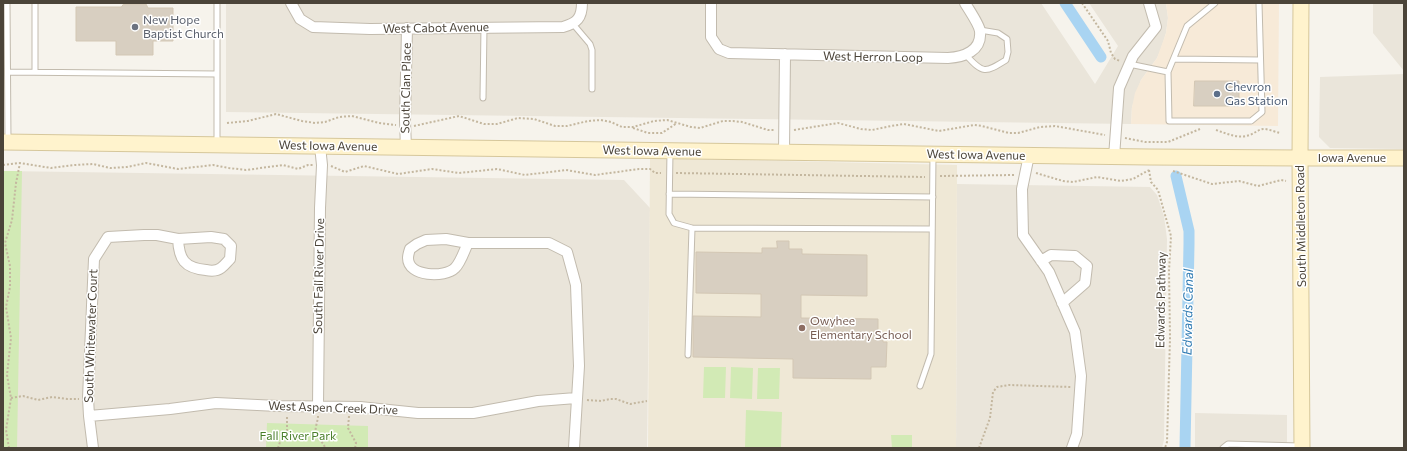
<!DOCTYPE html>
<html>
<head>
<meta charset="utf-8">
<style>
	body { margin:0 }
	#map { position:relative; width:1407px; height:451px; overflow:hidden; background:#f6f3ec; font-family:Commissioner,sans-serif }
	canvas { display:block }
	.frame { position:absolute; inset:0; border:4px solid #4b4439; pointer-events:none }
</style>
</head>
<body>
<div id="map">
<canvas width="1407" height="451"></canvas>
<div class="frame"></div>
</div>
<script>
const ctx = document.querySelector('canvas').getContext('2d');
ctx.lineJoin = 'round';
function fill(path, color) {
  ctx.fillStyle = color;
  ctx.fill(path, 'evenodd');
}
function strokePath(path, color, width, dash) {
  ctx.strokeStyle = color;
  ctx.lineWidth = width;
  ctx.lineCap = dash ? 'butt' : 'round';
  ctx.setLineDash(dash || []);
  ctx.stroke(path);
}
function write(font, color, halo, rows, align = 'center') {
  ctx.font = font + ' Commissioner,sans-serif';
  ctx.lineWidth = 3;
  ctx.setLineDash([]);
  ctx.textBaseline = 'middle';
  ctx.strokeStyle = halo;
  ctx.fillStyle = color;
  for (const [text, x, y, turn = 0] of rows) {
    ctx.save();
    ctx.translate(x, y);
    ctx.rotate((+turn || 0) * Math.PI / 180);
    ctx.textAlign = isNaN(turn) ? turn : align;
    if (halo) ctx.strokeText(text, 0, 0);
    ctx.fillText(text, 0, 0);
    ctx.restore();
  }
}
fill(new Path2D(`
	M226 3H1041L1095 84 1118 46 1089 3H1166L1168 18 1166 33 1161 49 1157 58 1141 80 1132 107 1131 124 226 112Z
	M1373 3H1404V71L1373 33Z
	M1404 74V149L1330 148 1319 137 1320 77Z
	M3 171 624 180 650 208 647 448H3Z
	M957 184 1150 187 1157 195 1164 216 1167 239 1164 440 1162 448H956Z
	M1195 413 1287 415V448H1195Z`), '#eae5da');
fill(new Path2D(`
	M1166 3H1279L1278 126 1131 124 1132 107 1135 93 1141 80 1157 58 1166 33 1168 18Z`), '#f7ead8');
fill(new Path2D(`
	M650 158 957 165 956 448H648Z`), '#efe8d6');
fill(new Path2D(`
	M3 171H22L17 448H3Z
	M704 367H726L725 398H703Z
	M731 367 753 368 752 399 730 398Z
	M758 368H780L779 399H757Z
	M746 410 782 412 781 448H745Z
	M267 423 368 426V448H266Z
	M891 435H912V448H892Z`), '#d2eab5');
strokePath(new Path2D(`
	M1065 3 1101 57
	M1176 176 1189 231V244L1185 448`), '#a9d4f2', 11);
const building = new Path2D(`
	M124 4H146L148 8H173V41H153V55H116V41H76V7H121Z
	M1195 81H1239V106H1194Z
	M777 241H789V249H802V254L867 255V296L801 295V318L878 319V336H883V342H887L886 367H871V379L793 378V359L693 357V316L761 317V294L696 293V252L762 253V248H777Z`);
fill(building, '#d8cfc1');
strokePath(building, '#d3c7b4', 1);
const lane = new Path2D(`
	M7 3 8 141
	M573 24 590 44 592 50V89
	M966 55C983 74 985 73 1006 60L1008 52 1007 39 998 33 980 30
	M1174 59 1260 60
	M1129 64 1168 72 1187 26 1215 3
	M8 72 217 74
	M35 72V3
	M1168 72 1169 121H1251L1262 112 1259 3
	M483 98 484 27
	M217 144V3
	M670 152 669 214 674 223 692 228 932 229
	M669 194 933 197
	M688 355 692 228
	M920 386 931 354 933 155
	M1223 448 1228 444 1300 446`);
const street = new Path2D(`
	M291 3 300 19 313 27 370 29 563 27C577 23 582 18 582 3
	M711 3V37L719 49 729 53 948 58C964 57 982 51 980 31 979 24 969 10 965 3
	M406 148 405 121 407 28
	M784 152 785 54
	M1029 155 1022 189 1023 235 1049 272 1075 332 1081 376 1077 434 1072 448
	M1114 157 1119 88 1133 56 1156 27 1149 3
	M468 243C464 251 461 262 455 268 445 278 408 277 408 258 408 255 409 252 410 249L417 244 426 240 446 239 468 243H549L567 252 576 285 579 366 574 448
	M1041 261 1051 255 1075 256 1087 266 1085 283 1062 303
	M318 406 320 208 322 165 320 146
	M89 416 170 409 216 403 278 406 360 407 418 413H473L538 401 576 398
	M93 448 89 416 88 398 94 259 108 237 144 235H157L178 239 211 237 224 239 231 246 230 259C227 262 225 265 221 268 217 271 211 271 206 270 184 268 179 259 178 239`);
const secondary = new Path2D(`
	M1301 3 1300 158 1302 448
	M3 142 1149 157 1300 158H1404`);
strokePath(lane, '#c2bbae', 7);
strokePath(street, '#c2bbae', 12);
strokePath(secondary, '#d6c79b', 17);
strokePath(new Path2D(`
	M1082 3 1108 41 1111 53 1115 59 1120 61
	M227 123 248 121 276 114 302 121 315 123 325 122 339 117 352 116 379 123 396 125
	M414 126 459 116 484 124H497L518 118 534 119 555 126H567L588 121 601 120 611 122 622 127H633L654 121 667 120 691 127 700 128 723 121H733L742 122 768 130H775
	M633 128 648 133H662L677 123
	M794 130 838 123 861 129 872 130 891 126 904 124 939 131 974 125 982 126 1009 133H1018L1040 127 1055 126 1105 135
	M1216 130C1228 134 1238 139 1250 135 1255 133 1259 129 1264 129 1269 129 1275 132 1280 133
	M1125 138 1145 142H1168L1200 129
	M3 165 20 163 51 168 75 165 93 164 110 168 127 167 146 163 178 169 213 165 229 168 246 170 283 165 298 169 308 165H313
	M331 166 345 172 364 166 398 174 432 169 459 173 497 169 525 175 566 170 595 175 639 169H650L655 173H661
	M1149 170 1151 182 1158 190 1171 236 1169 271 1170 338 1167 442 1165 448
	M1173 171 1212 184 1239 181 1258 186 1281 180 1286 181
	M676 173 925 177
	M1036 173 1063 181 1073 182 1097 177 1121 181 1133 179 1149 170
	M940 176 1015 175
	M11 398 23 396 38 400 52 397 67 399H79
	M587 400 601 401 610 399H616L630 404 647 401
	M318 416C318 421 314 430 316 435 319 440 324 443 325 448
	M349 416 348 428 356 443 355 448
	M9 448 6 430 11 398 7 375 11 338 6 307 10 287V266L5 243 12 220 16 183 20 163
	M278 448 280 442 287 434V417
	M979 448 990 418 993 392 997 387 1009 385 1071 387`), '#c4b79f', 2, [2, 2]);
strokePath(lane, '#fff', 5);
strokePath(street, '#fff', 10);
strokePath(secondary, '#fff3cd', 15);
for (const [x, y, r, color] of [
	[135,27,4,"#6b7280"],
	[1217,94,4,"#5c6f8a"],
	[802,328,4,"#8d6e63"]
]) {
  const dot = new Path2D();
  dot.arc(x, y, r, 0, 2 * Math.PI);
  ctx.fillStyle = color;
  ctx.fill(dot);
  strokePath(dot, '#fff', 1.5);
}
write('12px', '#5b616d', '#fff', [
	["New Hope",143,20],
	["Baptist Church",143,34]
], 'left');
write('12px', '#4b4439', '#fff', [
	["West Cabot Avenue",436,28,-1],
	["West Herron Loop",873,57,1],
	["South Clan Place",406,88,-89],
	["West Iowa Avenue",328,146,1],
	["West Iowa Avenue",652,151,1],
	["West Iowa Avenue",976,155,1],
	["Iowa Avenue",1352,158],
	["South Middleton Road",1301,226,-91],
	["South Fall River Drive",319,276,-89],
	["Edwards Pathway",1161,300,-89],
	["South Whitewater Court",91,336,-88],
	["West Aspen Creek Drive",333,408,2]
]);
write('12px', '#4e5e75', '#fff', [
	["Chevron",1225,87],
	["Gas Station",1225,101]
], 'left');
write('12px', '#785e54', '#fff', [
	["Owyhee",810,321],
	["Elementary School",810,335]
], 'left');
write('12px', '#4a7f2a', '#fff', [
	["Fall River Park",298,436]
]);
write('italic 13px', '#2e7ab2', '#fff', [
	["Edwards Canal",1188,312,-89]
]);
</script>
</body>
</html>
